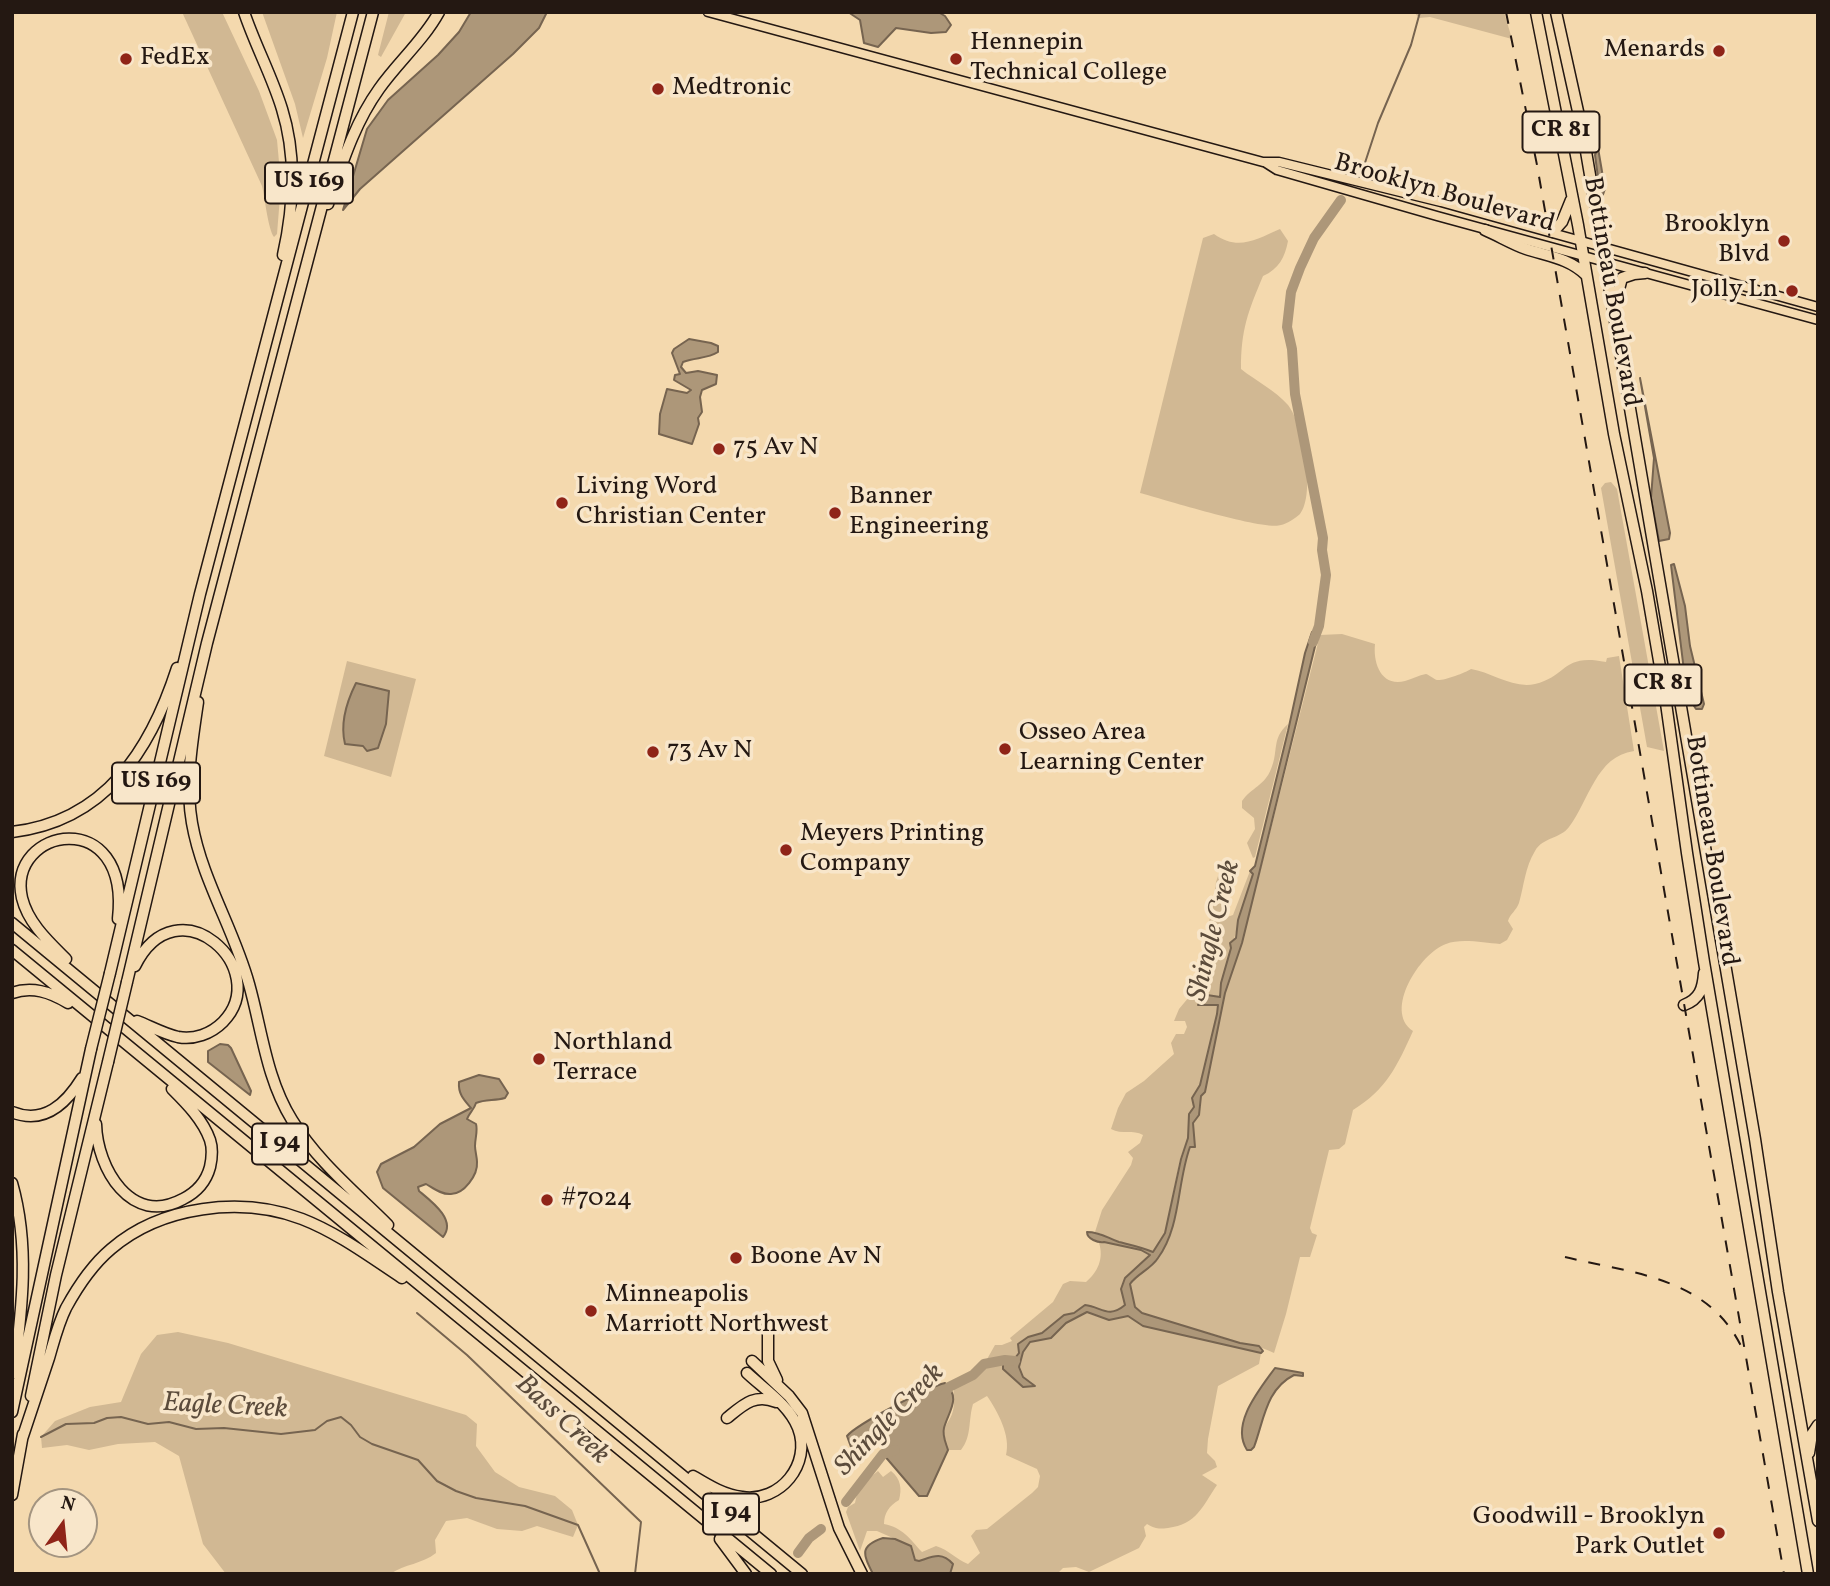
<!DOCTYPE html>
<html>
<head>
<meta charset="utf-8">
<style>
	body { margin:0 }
	#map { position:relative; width:1830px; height:1586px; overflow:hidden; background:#f4d9ae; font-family:Vollkorn,serif }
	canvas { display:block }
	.frame { position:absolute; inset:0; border:14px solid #241812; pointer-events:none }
	.north { position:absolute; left:28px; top:1488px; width:70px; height:70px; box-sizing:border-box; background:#f8e6ca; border:2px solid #a39480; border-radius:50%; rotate:15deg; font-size:19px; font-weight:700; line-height:28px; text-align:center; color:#241812 }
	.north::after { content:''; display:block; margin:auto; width:24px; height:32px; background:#8f2418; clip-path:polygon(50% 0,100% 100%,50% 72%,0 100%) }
</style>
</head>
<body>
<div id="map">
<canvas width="1830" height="1586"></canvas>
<div class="frame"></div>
<div class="north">N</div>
</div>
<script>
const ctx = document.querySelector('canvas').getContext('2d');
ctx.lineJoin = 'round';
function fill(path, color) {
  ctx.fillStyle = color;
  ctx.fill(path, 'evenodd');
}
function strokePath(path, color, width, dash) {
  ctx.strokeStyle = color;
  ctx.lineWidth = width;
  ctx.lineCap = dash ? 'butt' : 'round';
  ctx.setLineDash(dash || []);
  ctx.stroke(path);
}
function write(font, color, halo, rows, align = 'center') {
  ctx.font = font + ' Vollkorn,serif';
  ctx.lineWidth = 7;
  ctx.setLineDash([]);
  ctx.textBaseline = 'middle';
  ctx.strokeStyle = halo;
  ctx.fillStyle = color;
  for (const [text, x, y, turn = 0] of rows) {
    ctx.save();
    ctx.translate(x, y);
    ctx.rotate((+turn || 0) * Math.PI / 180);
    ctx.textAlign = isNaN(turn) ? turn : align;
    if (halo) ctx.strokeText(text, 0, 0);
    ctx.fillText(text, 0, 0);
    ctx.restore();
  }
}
fill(new Path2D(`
	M182 12H222L259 91 277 140 281 184 277 234 274 237C268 229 265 198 262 186Z
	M262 12H337L327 58 303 138 295 104Z
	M389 12H406L381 57 378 55 379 51Z
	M1414 12H1504L1512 39 1430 17 1419 18Z
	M1280 229 1288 241C1285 257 1279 269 1263 276 1248 312 1241 329 1241 369 1256 381 1275 390 1288 405 1303 424 1316 494 1300 514 1296 518 1286 524 1281 525 1264 531 1163 499 1140 493L1203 238 1214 234C1238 251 1255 240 1280 229Z
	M1611 482 1617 489 1664 751 1647 747 1601 488 1605 483Z
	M1342 634 1375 644C1373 663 1381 687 1405 681 1412 679 1419 675 1426 674 1428 674 1435 680 1437 680 1443 681 1465 673 1471 669 1491 672 1513 689 1535 684 1568 676 1562 653 1606 662L1607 658 1619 656 1634 751C1596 756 1589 801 1569 827 1560 839 1543 837 1535 851 1525 867 1524 886 1519 903 1516 911 1510 914 1508 921L1513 929 1507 940 1500 944C1484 943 1461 938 1446 944 1420 953 1383 1011 1413 1031 1397 1066 1387 1089 1353 1110L1345 1144 1339 1149 1329 1150 1310 1228 1312 1233 1317 1235 1310 1257H1300L1286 1314 1274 1353C1258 1345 1251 1347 1237 1342 1218 1335 1199 1330 1179 1325 1167 1321 1153 1320 1142 1313 1133 1307 1129 1295 1130 1284 1138 1274 1151 1268 1159 1258 1181 1227 1177 1182 1190 1147H1195L1193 1123 1201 1105V1096L1205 1092 1225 993 1242 943 1320 635Z
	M347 661 416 679 391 777 324 756Z
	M1288 724 1255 857 1253 858 1247 843 1255 829 1254 818 1242 808V801C1251 788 1265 785 1271 769 1279 751 1271 739 1288 724Z
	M1250 871 1253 874 1221 983 1220 997 1199 1005 1218 1004 1217 1014 1200 1085 1192 1098 1194 1107 1189 1114 1188 1138 1180 1159 1165 1233 1153 1252C1141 1246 1129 1246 1117 1241 1110 1239 1104 1234 1095 1232L1102 1210 1131 1165 1133 1158 1128 1152 1140 1143 1143 1135C1133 1129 1122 1135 1111 1129L1118 1108 1126 1093 1144 1081 1174 1054 1171 1043 1176 1034H1184L1187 1027 1185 1021H1174L1179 1009 1189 997 1195 974 1203 969 1210 957 1203 945 1213 906 1216 882 1219 873 1229 875 1224 912 1227 917 1233 915Z
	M1104 1242 1141 1250 1150 1255 1125 1278 1121 1289 1125 1305C1114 1315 1104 1312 1091 1306 1069 1312 1061 1320 1043 1332 1035 1337 1026 1338 1018 1344L1019 1352 1015 1358 986 1361 995 1345H1002L1012 1341 1010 1338 1053 1302 1063 1284 1070 1281 1086 1282C1098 1272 1104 1258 1099 1243Z
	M1087 1312C1106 1322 1111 1317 1129 1316L1143 1326 1261 1353 1259 1364 1218 1386 1208 1439 1207 1453 1215 1461 1217 1467 1202 1475 1217 1485C1202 1507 1197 1524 1168 1528 1158 1529 1156 1529 1147 1524L1144 1527 1146 1536 1139 1548 1089 1572 1076 1567 1063 1568 1057 1574H950L953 1564C942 1551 932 1556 919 1562L915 1560 911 1546 877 1531H867L860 1551 846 1512 848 1507 855 1503C857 1489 866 1480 878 1471L883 1477 891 1471C901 1479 902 1489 899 1500 889 1506 884 1513 884 1524 903 1528 909 1538 922 1552L936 1546C949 1550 956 1559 968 1564L980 1553 971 1536 976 1530 987 1529 1032 1493 1038 1487 1040 1476 1037 1469 1006 1455C1011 1436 998 1412 987 1396L973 1404C968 1421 972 1436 961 1450H948C938 1419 952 1428 954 1404 954 1397 952 1394 955 1387L963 1385 985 1367 1003 1363V1369L1033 1383 1023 1377 1019 1367 1023 1352 1030 1342 1057 1333 1066 1323Z
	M178 1332 228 1343 466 1415 477 1424 476 1446 495 1472 519 1487 555 1496 572 1510 578 1525 573 1537 537 1526 522 1531 497 1529 467 1518 446 1521 435 1540 436 1553C422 1564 405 1564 390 1574H226L203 1544 179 1456 155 1442 118 1444 89 1450 67 1445 42 1448 41 1437 55 1421 90 1407 121 1402 141 1354 157 1335Z`), '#d1b893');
const water = new Path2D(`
	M471 12H547L539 28 513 54 360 189 343 210 367 129 388 100 438 55 459 32Z
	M848 12H938L945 16 951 25 946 32 931 33 896 28 878 47 864 43 860 20Z
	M1598 148 1605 189 1601 200 1595 155Z
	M689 339 711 343 718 346V352C707 359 696 357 683 362L681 367 686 373 698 371 717 375 716 384 702 390 700 397 702 412 698 418 699 424 692 444 659 434 660 414 667 389 687 393 691 390 674 380 675 375 680 374 672 353 674 349Z
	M1640 378 1670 533 1669 539 1659 541 1651 498 1654 458Z
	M1674 564 1685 606 1690 646 1704 704 1702 709H1696L1687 695 1671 565Z
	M1320 626 1242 943 1225 993 1205 1092 1201 1096 1199 1115 1193 1123 1195 1147H1190C1177 1182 1181 1227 1158 1258 1151 1269 1137 1274 1130 1284L1135 1307 1142 1313 1240 1343 1259 1346 1263 1351 1261 1353 1143 1326 1128 1316 1109 1320 1087 1312 1066 1323 1051 1338 1030 1342 1023 1352 1019 1367 1023 1377 1035 1386 1023 1387 1003 1369V1358H1015L1019 1353 1018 1344 1028 1337 1042 1333 1064 1315 1074 1313 1085 1305C1102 1307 1108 1319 1125 1305L1121 1289 1125 1278 1150 1255 1141 1250 1104 1242C1098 1243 1087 1239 1087 1232 1101 1232 1107 1238 1119 1242 1131 1245 1141 1247 1153 1252L1165 1233 1181 1159 1188 1138 1189 1114 1194 1107 1192 1098 1200 1085 1217 1014 1218 1005H1198L1207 995 1220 997 1221 983 1231 948 1230 943 1236 938 1238 920 1253 874 1250 871 1255 866 1288 731 1305 653 1312 632Z
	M356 683 389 691 386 724 378 748 367 751 363 746 345 744C340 724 347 701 356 683Z
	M220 1044 228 1045 231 1048 251 1091 250 1095 208 1062V1051Z
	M479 1075 499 1079 508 1093 505 1098C494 1101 486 1099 476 1103 474 1110 469 1113 467 1119L476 1124C478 1131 475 1138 475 1146 475 1151 477 1157 477 1162 478 1175 464 1194 451 1194 442 1195 433 1188 426 1184L418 1187 419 1191C431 1201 457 1220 443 1237L383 1188 377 1172 381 1164 414 1147 440 1124 471 1108C464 1100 458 1094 459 1082Z
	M1275 1368 1303 1373V1376L1294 1375C1266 1389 1264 1420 1254 1447L1251 1450H1247C1230 1424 1260 1389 1275 1368Z
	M945 1383C962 1398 948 1412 944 1428 942 1436 946 1443 948 1450L927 1496H919L883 1454 887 1440 886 1436 866 1440 861 1445 860 1451 851 1447 847 1436C857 1424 928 1387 945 1383Z
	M883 1538 895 1539 911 1546 915 1560 919 1561C932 1557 941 1551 953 1564L950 1574H873C863 1554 859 1546 883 1538Z`);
fill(water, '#ad9779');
strokePath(water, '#766450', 2);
strokePath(new Path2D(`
	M1362 172 1378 123 1411 45 1420 12
	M417 1313 467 1355 641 1522 635 1574
	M41 1437 66 1424 94 1423 107 1418 121 1417 148 1424 169 1422 196 1429 224 1428 281 1434 315 1430 327 1421 341 1417 351 1425 360 1437 372 1444 418 1460 437 1481 456 1491 476 1498 525 1506 578 1525 600 1574`), '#766450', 2);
strokePath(new Path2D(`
	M1313 642 1319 626 1326 575 1322 550 1323 538 1295 394 1292 349 1287 327 1291 292 1300 268 1314 238 1341 200
	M943 1397 949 1387 973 1375 984 1364 1005 1360 1015 1361
	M846 1502 883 1454 895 1450
	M798 1553 809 1538 821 1529`), '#ad9779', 10);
const major = new Path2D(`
	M708 12 1263 162H1279L1441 202 1818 307
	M1266 163 1277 170 1437 216 1818 320`);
const highway = new Path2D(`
	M244 12C255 45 272 76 282 109 297 157 294 206 283 255
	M1536 12 1578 225 1614 434 1647 591 1665 696 1687 853 1704 962 1808 1574
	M1556 12 1583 134 1614 315 1755 1139 1778 1292 1818 1521
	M328 204C342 164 354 124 379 89 398 62 423 41 439 12
	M1485 230C1499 236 1512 244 1526 249 1547 256 1569 258 1586 275
	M1553 232 1562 222 1571 200
	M1615 304 1622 278 1634 274 1645 273
	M198 702C192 743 185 783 192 823 202 880 234 929 249 984 262 1030 266 1078 292 1120 317 1161 355 1192 388 1225
	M12 832C106 821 151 749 177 668
	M12 923 802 1574
	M12 950 771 1574
	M66 959C49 942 28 923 22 898 6 827 131 804 118 919
	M135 966C178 880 274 970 223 1022 211 1034 194 1040 178 1037 164 1034 150 1026 137 1021
	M110 973 200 594 353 12
	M127 982 207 643 373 12
	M12 993C32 986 50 992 68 1003
	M1684 1005C1700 999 1703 988 1704 973
	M12 1112C44 1125 66 1104 82 1078
	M96 1124C97 1168 131 1227 183 1199 197 1192 206 1182 210 1167 212 1158 213 1149 210 1140 203 1120 187 1104 172 1089
	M12 1183C30 1246 22 1309 14 1373
	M768 1324V1361L777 1380
	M752 1361 789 1396 802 1413 839 1528 862 1574
	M31 1396 56 1275 108 1062
	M12 1412 91 1049
	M727 1418C743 1405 755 1393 776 1402
	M22 1439C31 1412 40 1385 49 1358 54 1341 58 1324 66 1308 78 1286 92 1265 111 1249 161 1206 241 1196 302 1219 338 1233 370 1257 402 1278
	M1809 1453 1812 1434 1818 1425
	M693 1476C708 1485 724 1495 742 1497 780 1503 812 1464 798 1428 789 1405 764 1389 747 1373
	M12 1495 23 1434
	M720 1539 746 1574`);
strokePath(major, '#241812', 11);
strokePath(highway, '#241812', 13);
strokePath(major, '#f4d9ae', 8);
strokePath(highway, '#f4d9ae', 10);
strokePath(new Path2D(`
	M1506 12 1537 165 1784 1574
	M1565 1257C1631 1273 1707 1277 1741 1346`), '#241812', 2, [12, 12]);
const highwayBridge = new Path2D(`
	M91 1049 110 973
	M108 1062 127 982`);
strokePath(highwayBridge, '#241812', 13, []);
strokePath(highwayBridge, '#f4d9ae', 10);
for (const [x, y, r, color] of [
	[1719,51,7,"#8f2418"],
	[126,59,7,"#8f2418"],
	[956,59,7,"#8f2418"],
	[658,89,7,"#8f2418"],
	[1784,241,7,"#8f2418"],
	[1792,291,7,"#8f2418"],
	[719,449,7,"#8f2418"],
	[562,503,7,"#8f2418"],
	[835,513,7,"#8f2418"],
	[1005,749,7,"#8f2418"],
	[653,752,7,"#8f2418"],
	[786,850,7,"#8f2418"],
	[539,1059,7,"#8f2418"],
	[547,1200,7,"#8f2418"],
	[736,1258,7,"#8f2418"],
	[591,1311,7,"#8f2418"],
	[1719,1533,7,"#8f2418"]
]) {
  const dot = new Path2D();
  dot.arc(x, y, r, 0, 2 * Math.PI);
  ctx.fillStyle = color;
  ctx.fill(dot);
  strokePath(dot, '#f8e6ca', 2.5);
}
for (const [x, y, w] of [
	[1561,132,77],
	[309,183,88],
	[1663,685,77],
	[156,783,88],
	[280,1144,56],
	[731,1514,56]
]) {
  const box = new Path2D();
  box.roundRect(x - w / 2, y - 20.5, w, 41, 5);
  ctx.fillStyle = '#f8e6ca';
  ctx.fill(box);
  strokePath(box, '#241812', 2);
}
write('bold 24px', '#241812', null, [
	["CR 81",1561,132],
	["US 169",309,183],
	["CR 81",1663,685],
	["US 169",156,783],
	["I 94",280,1144],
	["I 94",731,1514]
]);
write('26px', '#241812', '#f8e6ca', [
	["Hennepin",970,44],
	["Technical College",970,74],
	["Menards",1705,51,"right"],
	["FedEx",140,59],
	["Medtronic",672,89],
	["Brooklyn",1770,226,"right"],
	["Blvd",1770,256,"right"],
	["Jolly Ln",1778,291,"right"],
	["75 Av N",733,449],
	["Living Word",576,488],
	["Christian Center",576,518],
	["Banner",849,498],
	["Engineering",849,528],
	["Osseo Area",1019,734],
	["Learning Center",1019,764],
	["73 Av N",667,752],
	["Meyers Printing",800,835],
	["Company",800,865],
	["Northland",553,1044],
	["Terrace",553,1074],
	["#7024",561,1200],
	["Boone Av N",750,1258],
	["Minneapolis",605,1296],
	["Marriott Northwest",605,1326],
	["Goodwill - Brooklyn",1705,1518,"right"],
	["Park Outlet",1705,1548,"right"]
], 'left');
write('26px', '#241812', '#f8e6ca', [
	["Brooklyn Boulevard",1444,195,16],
	["Bottineau Boulevard",1610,292,80],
	["Bottineau Boulevard",1710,851,81]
]);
write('italic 28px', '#5b4b3b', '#f8e6ca', [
	["Shingle Creek",1216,931,-76],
	["Eagle Creek",225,1408,3],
	["Bass Creek",561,1421,43],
	["Shingle Creek",891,1421,-46]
]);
</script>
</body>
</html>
